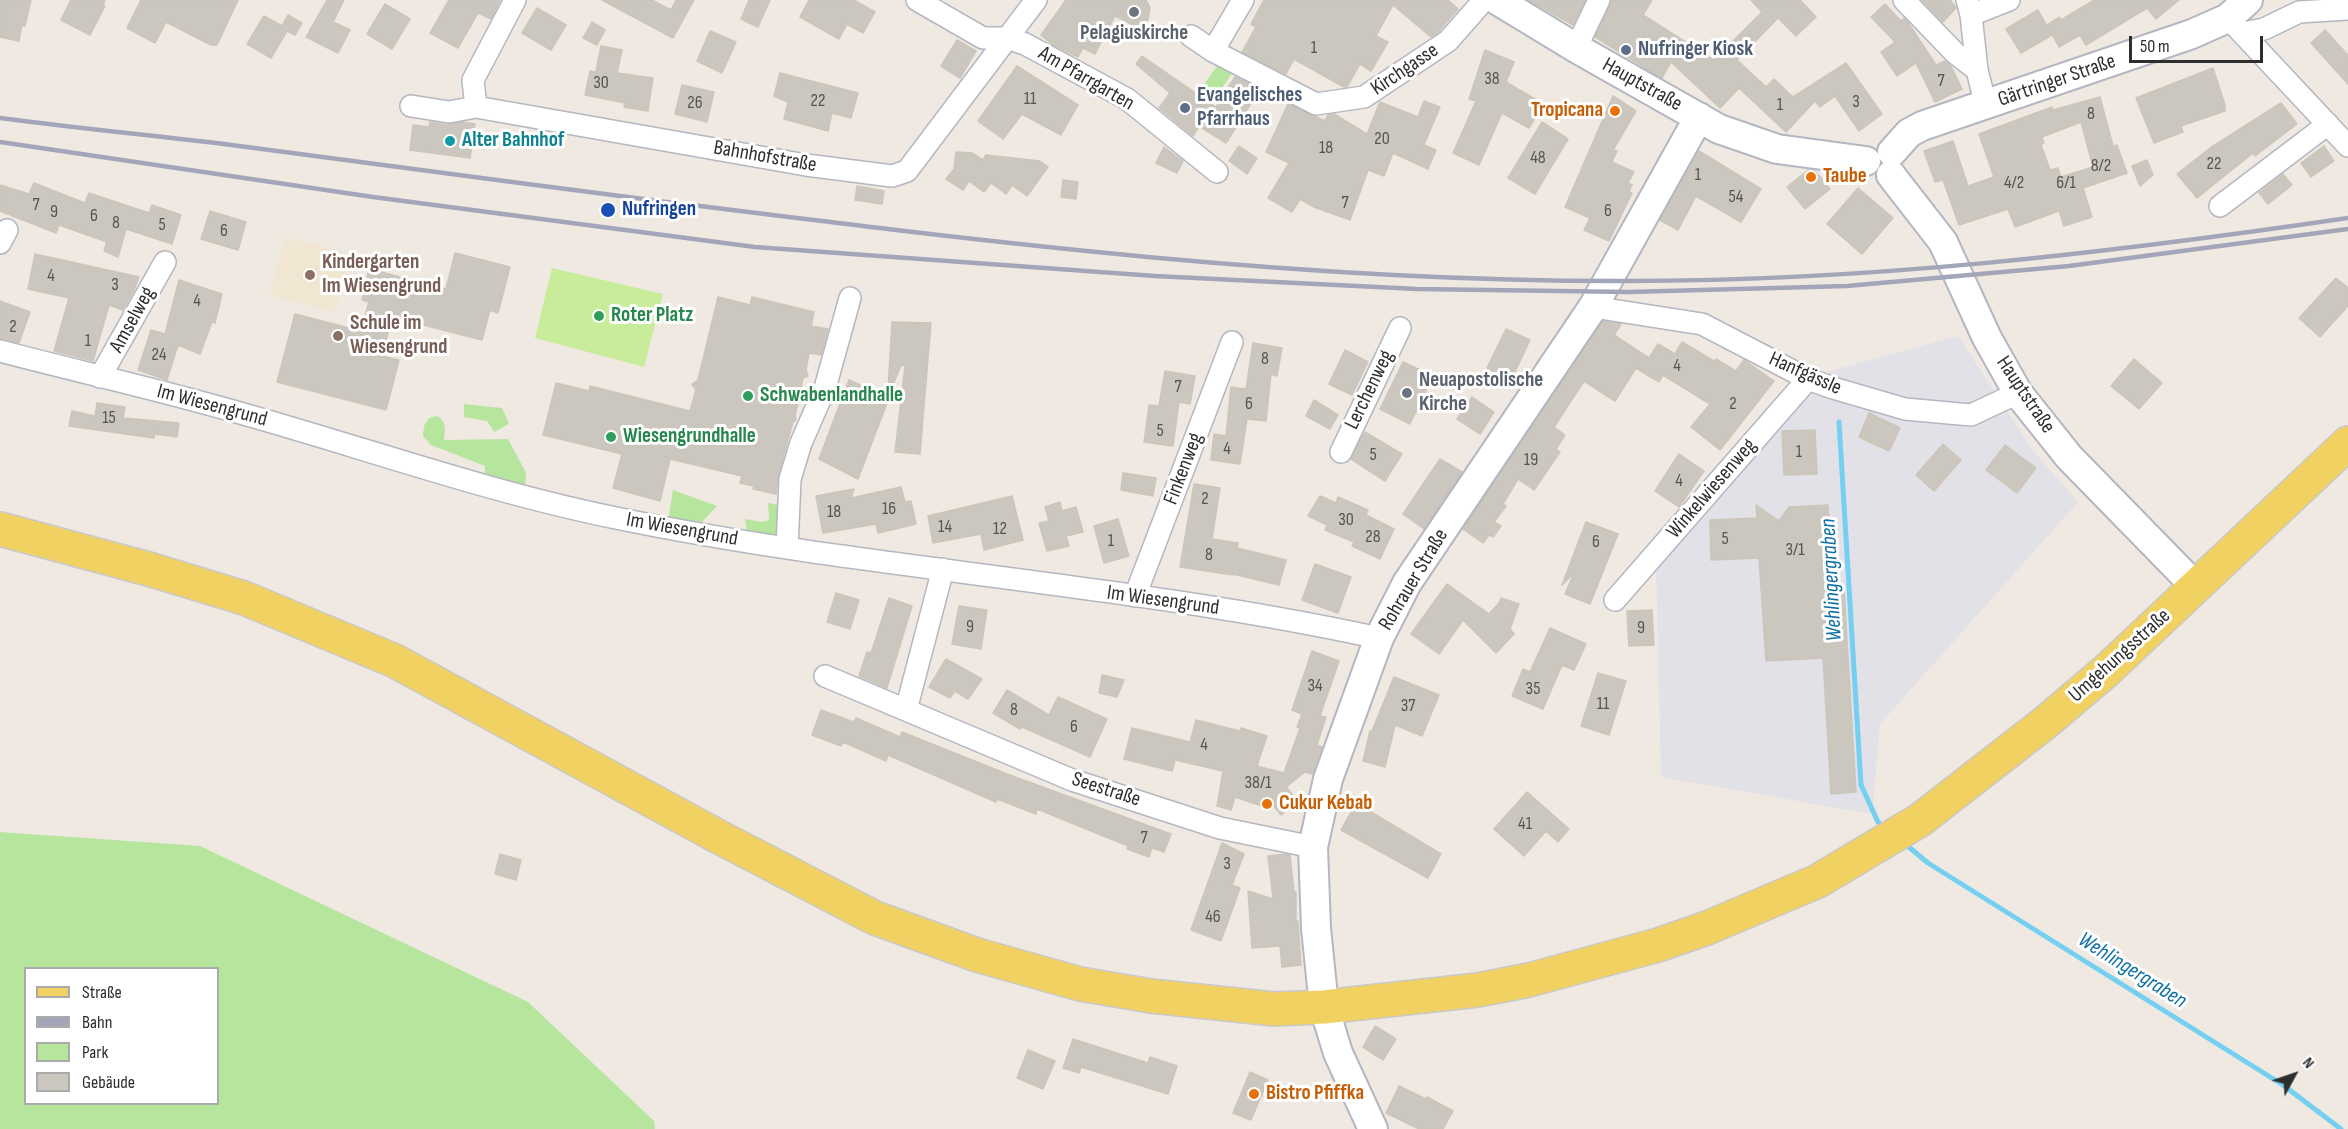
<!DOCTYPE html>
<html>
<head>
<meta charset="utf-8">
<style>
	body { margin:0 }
	#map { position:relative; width:2348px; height:1129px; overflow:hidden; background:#efe9e1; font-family:"Sofia Sans Condensed",sans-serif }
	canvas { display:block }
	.legend { position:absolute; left:24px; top:967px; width:195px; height:138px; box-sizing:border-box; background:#fff; border:2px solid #ababab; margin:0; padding:8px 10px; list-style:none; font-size:18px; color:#2e2e2e }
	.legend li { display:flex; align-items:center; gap:12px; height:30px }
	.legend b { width:30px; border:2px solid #ababab }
	.north { position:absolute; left:2264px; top:1045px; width:60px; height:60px; -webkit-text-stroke:4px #fff; paint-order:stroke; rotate:50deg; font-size:16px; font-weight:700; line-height:24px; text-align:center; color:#2e2e2e }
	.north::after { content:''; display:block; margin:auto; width:21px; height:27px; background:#2e2e2e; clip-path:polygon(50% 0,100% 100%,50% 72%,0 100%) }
	.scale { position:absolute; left:2129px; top:36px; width:134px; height:27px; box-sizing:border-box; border:3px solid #2e2e2e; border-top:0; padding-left:8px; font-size:18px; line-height:21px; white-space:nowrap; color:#2e2e2e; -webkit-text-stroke:4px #fff; paint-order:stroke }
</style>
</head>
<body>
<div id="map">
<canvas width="2348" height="1129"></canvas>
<ul class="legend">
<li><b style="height:8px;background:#f2d163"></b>Straße</li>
<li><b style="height:8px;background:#a3a6b8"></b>Bahn</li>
<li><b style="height:16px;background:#b6e59e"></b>Park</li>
<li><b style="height:16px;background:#cbc7bf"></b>Gebäude</li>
</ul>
<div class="north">N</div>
<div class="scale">50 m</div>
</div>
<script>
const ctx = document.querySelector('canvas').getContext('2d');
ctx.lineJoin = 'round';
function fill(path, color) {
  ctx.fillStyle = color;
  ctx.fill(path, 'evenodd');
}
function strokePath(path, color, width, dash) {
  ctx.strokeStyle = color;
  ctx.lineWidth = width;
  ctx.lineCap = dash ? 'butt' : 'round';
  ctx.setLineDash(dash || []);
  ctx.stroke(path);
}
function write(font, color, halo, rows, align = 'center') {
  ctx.font = font + ' "Sofia Sans Condensed",sans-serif';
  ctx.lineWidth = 6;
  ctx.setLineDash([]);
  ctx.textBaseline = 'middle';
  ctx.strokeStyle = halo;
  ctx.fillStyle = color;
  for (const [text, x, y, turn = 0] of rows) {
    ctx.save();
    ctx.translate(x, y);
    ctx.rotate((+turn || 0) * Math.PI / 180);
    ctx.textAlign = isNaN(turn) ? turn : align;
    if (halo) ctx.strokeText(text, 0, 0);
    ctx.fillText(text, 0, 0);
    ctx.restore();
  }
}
fill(new Path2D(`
	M1958 336 2032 449 2078 502 1880 724 1872 814 1661 777 1656 561 1823 373Z`), '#e3e1e8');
fill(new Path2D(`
	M285 237 350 254 335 312 270 295Z`), '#f0e6d1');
fill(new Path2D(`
	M1219 63 1233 72 1213 101 1199 92Z
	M464 404 502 408 509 424 494 432 487 421 464 417Z
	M438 416C447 423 445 431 444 440L508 439 526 473 525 488 485 478V466L431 445 423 436 424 426 429 418Z
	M673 490 717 506 697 527 668 522Z
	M768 503 781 505 779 534 766 536 747 532 745 519 761 522 769 520Z
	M0 832 200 846 528 1002 654 1121 655 1129H0ZM26 968H218V1104H26Z`), '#b6e59e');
fill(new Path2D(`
	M552 268 663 294 644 367 535 338Z`), '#c9ec9a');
strokePath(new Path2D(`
	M1839 422 1861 785 1878 822 1884 827
	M1904 843 1928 863 2283 1085 2341 1129`), '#75cff0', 5);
const building = new Path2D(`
	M0 0H31L25 26 22 25 19 41 0 37Z
	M71 0H105L103 5 105 6 90 35 61 20Z
	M141 0H238L217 45H211L166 22 155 43 127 28Z
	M327 0H344L333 22 350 30 338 53 306 37Z
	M449 0H500L491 19 478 13 458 48 430 33Z
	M602 0H652L671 10 676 0H694L673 38Z
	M749 0H770L758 27 741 19Z
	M809 0H854L875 12 863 33 847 24 839 39 800 17Z
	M1066 0H1146L1150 8 1148 20 1135 26 1115 16 1095 54 1083 48 1078 57 1053 45 1041 35Z
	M1264 0H1448L1458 9 1438 32 1431 37 1393 5 1376 36 1388 42 1371 71 1360 64 1347 87H1344L1294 59 1286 74 1242 52 1256 27 1251 24Z
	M1529 0H1585L1573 25Z
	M1612 0H1652L1643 15 1714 60 1762 12 1751 0H1800L1816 17 1796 36 1778 18 1737 60 1766 87 1774 79 1793 97 1846 63 1882 114 1859 131 1835 96 1820 107 1815 101 1786 132 1739 88 1720 108 1671 62 1662 78 1595 37Z
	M1922 0H1950L1956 8 1943 22Z
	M2094 0H2179L2156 19 2147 8 2086 45 2080 35 2059 47 2047 25 2059 17 2061 20Z
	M385 4 410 19 392 49 367 34Z
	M1885 4 1901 21 1904 18 1907 21 1936 65 1945 61 1951 66 1962 89 1935 102 1916 63 1897 76 1881 52 1895 42 1871 17Z
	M537 8 566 25 551 50 522 33Z
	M2038 10 2052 35 2021 53 2006 29Z
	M288 15 302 23 295 35 287 31 271 58 247 44 264 16 282 26Z
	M592 22 605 30 597 45 583 38Z
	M2325 30 2348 55V84L2311 43Z
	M710 31 736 42 722 73 697 61Z
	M957 40 976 51 960 78 941 66Z
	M601 46 622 50 617 73 653 78 648 111 624 107 625 103 585 95 590 71 596 72Z
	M1485 50 1514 62 1506 82 1543 104 1529 128 1502 113 1479 165 1453 153 1476 101 1469 99Z
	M1142 56 1216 107 1235 77 1260 89 1226 143 1199 126 1193 136 1159 108 1170 93 1136 64Z
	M1017 66 1078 105 1061 135 1022 114 1003 139 978 121Z
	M2213 68 2225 105V111L2181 126 2183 132 2154 143 2136 98Z
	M780 73 858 93 851 118 832 113 828 131 784 119 788 102 774 96Z
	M682 85 714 92 707 122 675 114Z
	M1613 96 1636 111 1613 150 1617 151 1612 162 1634 172 1628 183 1632 185 1629 192 1632 193 1609 241 1584 230 1590 218 1565 207Z
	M2100 97 2113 146 2117 145 2127 173 2083 188 2092 217 2064 226 2059 211 2015 227 2008 209 1959 225 1943 180 1935 182 1924 151 1953 141 1968 186 1994 177 1979 134 2052 107 2053 110ZM2081 122 2093 167 2061 177 2058 168 2050 170 2041 145 2044 143 2042 137Z
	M1424 101 1440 107 1424 145 1436 150 1428 169 1393 153 1384 176 1368 170 1350 220 1314 207 1300 199 1292 212 1268 198 1289 163 1266 152 1288 104 1325 121 1328 115 1334 114 1367 134 1380 102 1418 117Z
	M2281 103 2297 124 2255 156 2253 153 2197 198 2177 174 2210 148Z
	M430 122 447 125 463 122 475 124 470 158 410 150 413 125 429 127Z
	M1542 122 1568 139 1535 194 1508 178Z
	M1239 146 1257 158 1247 174 1229 161Z
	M2324 146 2334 161 2311 177 2301 163Z
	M1164 147 1183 161 1177 173 1156 163Z
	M1699 151 1761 189 1741 222 1696 196 1678 230 1660 220Z
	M956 152 972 153 983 160 986 155 1040 161 1048 167 1027 196 1012 185 1006 194 991 183 984 192 969 181 963 190 946 179 954 169Z
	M2147 160 2153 175 2140 186 2132 166Z
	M1808 170 1815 171 1830 189 1805 209 1787 187Z
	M2283 174 2292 185 2268 204 2259 193Z
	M1063 180 1078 182 1076 199 1061 197Z
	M34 183 85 203 89 193 149 213 152 205 181 215 172 244 126 229 118 257 104 251 107 242 59 225 56 233 0 211V185L29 194Z
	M857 186 884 191 882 204 855 200Z
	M1858 188 1893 218 1862 254 1827 224Z
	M210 211 246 222 238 250 201 239Z
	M455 253 510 267 498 313 490 310 482 340 392 317 382 356 399 360 386 410 277 382 295 314 361 331 369 302 362 300 369 269 446 289Z
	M35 254 139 277 134 290 123 310 109 305 93 361 54 351 69 298 28 289Z
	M2336 278 2348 288V306L2320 337 2299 318Z
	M179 280 222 294 215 323 212 322 200 354 178 345 167 380 138 370 151 330 165 334Z
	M718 297 750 305 752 297 814 312 811 326 828 329 821 355 809 353 806 370 808 376 803 378 800 393 802 398 798 403 795 415 796 420 793 422 778 476 776 494 753 489 754 486 740 483 742 476 670 459 660 501 613 488 622 454 543 435 556 383 589 391 590 386 690 411 696 390 692 384 698 380Z
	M0 301 30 312 19 343 0 339Z
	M1603 321 1621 324 1614 335 1649 358 1658 344 1675 354 1682 342 1714 361 1716 359 1736 371 1744 360 1774 381 1720 450 1691 427 1710 404 1663 375 1659 382 1636 368 1615 401 1584 381 1554 427 1565 435 1556 449 1560 452 1534 490 1518 479 1503 504 1506 506 1494 522 1501 526 1493 537 1489 535 1483 543 1463 529Z
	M892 322 931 323 920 454 895 452 905 366 901 365 891 390H888Z
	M1506 329 1530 340 1511 380 1487 368Z
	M1253 343 1282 348 1277 376 1271 374 1266 421 1247 419 1240 464 1211 460 1214 434 1226 436 1231 387 1246 389Z
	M1345 350 1368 362 1352 395 1329 384Z
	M2134 359 2162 383 2139 409 2111 386Z
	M1403 362 1433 376 1410 424 1380 409Z
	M1165 371 1195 376 1190 404 1179 402 1173 446 1144 442 1149 405 1159 406Z
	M849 380 889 398 858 479 819 459Z
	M1472 397 1494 412 1480 434 1457 419Z
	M1314 400 1338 415 1330 429 1306 416Z
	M97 403 125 407 123 418 179 423 177 437 155 434V430L154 438 69 426 72 411 95 416Z
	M1869 413 1900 428 1889 451 1859 437Z
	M1815 430 1817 474 1784 475 1782 431Z
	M1365 432 1402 454 1385 481 1351 459Z
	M1943 444 1961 460 1934 491 1916 475Z
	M2005 445 2036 468 2017 493 1986 470Z
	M1679 454 1704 471 1679 507 1655 491Z
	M1440 459 1462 472 1424 529 1403 514Z
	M1123 473 1156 478 1153 496 1121 490Z
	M1194 484 1220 488 1212 539 1238 543 1237 548 1286 560 1279 585 1233 574V575L1180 567Z
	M901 487 905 502 911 501 916 524 878 533 876 524 823 533 816 496 854 489 851 498Z
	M1012 496 1023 540 984 550 981 534 933 543 928 516Z
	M1320 496 1336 503 1338 497 1368 510 1366 515 1394 529 1380 559 1352 546 1354 542 1325 530 1327 525 1308 516Z
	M1060 502 1062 511 1076 507 1083 532 1066 536 1069 546 1047 551 1039 523 1049 521 1045 507Z
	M1756 505 1779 521 1789 507 1828 505 1834 591 1844 590 1856 792 1831 794 1823 658 1766 661 1759 558 1711 560 1710 520 1757 518Z
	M1118 519 1129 556 1104 563 1094 526Z
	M1586 522 1618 534 1590 604 1565 594 1574 573 1562 585Z
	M1315 564 1351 577 1338 613 1302 600Z
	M1447 584 1489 614 1499 603 1501 598 1519 604 1510 629 1514 634 1496 653 1463 620 1439 654 1411 634Z
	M836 593 859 600 850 629 827 622Z
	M889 598 912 606 887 688 859 676 867 652 871 653Z
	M959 606 987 610 981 649 952 644Z
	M1652 610 1654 645 1629 646 1627 611Z
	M1550 628 1586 644 1574 670 1562 665 1543 709 1512 696 1523 669 1530 672Z
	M1312 651 1339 661 1320 716 1326 717 1317 745 1322 747 1312 774 1305 772 1286 787 1298 802 1281 815 1269 800 1262 806 1235 797 1231 810 1217 806 1223 771 1175 760 1172 771 1124 759 1132 728 1190 742 1196 720 1240 731 1241 728 1267 736 1257 766 1284 773 1300 728 1297 727 1302 714 1292 710Z
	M946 659 982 679 968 699 955 691 950 698 929 687Z
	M1598 673 1626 681 1609 735 1581 726Z
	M1102 675 1124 680 1117 697 1099 693Z
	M1394 677 1439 695 1422 736 1395 725 1385 767 1363 761 1370 731H1372Z
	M1007 690 1049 715 1058 697 1107 719 1090 757 1022 727 1020 729 993 713Z
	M821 710 854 722 856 718 900 737 902 732 1007 774 1171 834 1164 852 1152 848 1149 857 1127 849 1128 846 1037 809 1036 814 997 799 996 802 888 755 886 761 843 742 841 746 812 735Z
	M1527 792 1569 829 1558 842 1546 831 1524 856 1494 829Z
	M1356 803 1441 854 1428 878 1341 830Z
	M1222 843 1244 854 1232 885 1240 888 1221 941 1191 930Z
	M500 854 521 860 516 880 495 874Z
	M1286 854 1290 855 1294 892H1296V921H1298L1301 965 1282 967 1280 946 1252 948 1248 891 1273 899 1268 856Z
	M1375 1026 1396 1039 1383 1060 1363 1047Z
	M1073 1039 1148 1063 1150 1057 1177 1066 1168 1094 1081 1067 1079 1073 1063 1068Z
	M1028 1050 1055 1061 1043 1089 1017 1078Z
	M1250 1072 1268 1080 1251 1120 1233 1113Z
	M1399 1086 1426 1099 1427 1097 1453 1111 1443 1129H1419L1386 1113Z`);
fill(building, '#cbc7bf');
strokePath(building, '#cbc5ba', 1.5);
const street = new Path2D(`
	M917 0 983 38H1007L1025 44 1127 99 1217 172
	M1904 0 1955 53 1977 70
	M1967 0 1971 15 1977 70 1986 106
	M1971 15 2009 0
	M2228 18 2348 146
	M2243 33 2264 29 2299 12 2348 9
	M1191 36 1213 51 1316 104 1364 97 1448 41 1484 0
	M1576 48 1599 0
	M1213 51 1243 0
	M411 106 449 112 476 107 806 165 892 176 907 171 1036 0
	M476 107 473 80 515 0
	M2220 206 2328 124
	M0 243 7 230
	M1593 307 1702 324 1808 379 1833 388 1905 409 1971 415 2018 393
	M0 351C80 372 161 390 240 413 365 448 488 492 616 518 868 570 1127 583 1379 638
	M100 377 165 262
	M1341 452 1400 328
	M787 548 790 479 801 443 825 388 850 298
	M943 569 906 710 1072 780 1220 828 1313 847
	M1135 596 1232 342
	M1615 600 1808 379
	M825 676 906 710`);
const secondary = new Path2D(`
	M1497 0 1576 48 1719 129 1777 149 1866 161
	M1892 152 1909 133 1922 126 2192 34 2228 18 2248 0
	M1891 175 1943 242 1987 338 2018 393 2069 457 2196 587
	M1373 1129 1338 1053 1324 1007 1316 928 1313 847 1328 779 1379 638 1407 583 1593 307 1699 117`);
const primary = new Path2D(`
	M0 529 152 570 244 598 395 661 719 837 875 918 977 955 1080 984 1151 996 1274 1009 1324 1007 1478 990 1529 980 1658 945 1707 928 1818 881 1920 820 2046 722 2106 671 2348 443`);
strokePath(street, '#b4b7c1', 24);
strokePath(secondary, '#b4b7c1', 32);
strokePath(primary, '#c9c9c9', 36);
strokePath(street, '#fff', 21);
strokePath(secondary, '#fff', 28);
strokePath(primary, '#f2d163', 33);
strokePath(new Path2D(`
	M0 118C74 128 149 135 224 144 369 164 514 182 659 201 980 241 1303 282 1628 281 1870 281 2109 253 2348 218
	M0 142 373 197 755 247 1155 276 1417 289 1629 292 1847 286 2069 266 2348 229`), '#a3a6b8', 4.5);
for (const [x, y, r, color] of [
	[1134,12,6,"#6b7280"],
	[1626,50,6,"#5c6f8a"],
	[1185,108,6,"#5c6f8a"],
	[1615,111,6,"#e8710a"],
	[450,141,6,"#0f9aa8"],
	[1811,177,6,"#e8710a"],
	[608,210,8,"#1a4fb4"],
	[310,275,6,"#8d6e63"],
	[599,316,6,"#2e9e5b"],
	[338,336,6,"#8d6e63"],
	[1407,393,6,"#6b7280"],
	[748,396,6,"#2e9e5b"],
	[611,437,6,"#2e9e5b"],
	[1267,804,6,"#e8710a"],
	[1254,1094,6,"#e8710a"]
]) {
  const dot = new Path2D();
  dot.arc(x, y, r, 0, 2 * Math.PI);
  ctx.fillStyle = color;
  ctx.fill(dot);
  strokePath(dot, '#fff', 2);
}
write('18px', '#555452', null, [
	["1",1314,48],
	["38",1492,79],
	["7",1941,81],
	["30",601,83],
	["11",1030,99],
	["22",818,101],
	["3",1856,102],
	["26",695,103],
	["1",1780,105],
	["8",2091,114],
	["20",1382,139],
	["18",1326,148],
	["48",1538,158],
	["22",2214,164],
	["8/2",2101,166],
	["1",1698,175],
	["4/2",2014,183],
	["6/1",2066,183],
	["54",1736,197],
	["7",1345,203],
	["7",36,205],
	["6",1608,211],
	["9",54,212],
	["6",94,216],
	["8",116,223],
	["5",162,225],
	["6",224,231],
	["4",51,276],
	["3",115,285],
	["4",197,301],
	["2",13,327],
	["1",88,341],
	["24",159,355],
	["8",1265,359],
	["4",1677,366],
	["7",1178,387],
	["6",1249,404],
	["2",1733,404],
	["15",109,418],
	["5",1160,431],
	["4",1227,449],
	["1",1799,452],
	["5",1373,455],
	["19",1531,460],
	["4",1679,481],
	["2",1205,499],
	["16",889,509],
	["18",834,512],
	["30",1346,520],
	["14",945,527],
	["12",1000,529],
	["28",1373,537],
	["5",1725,539],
	["1",1111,541],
	["6",1596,542],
	["3/1",1795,550],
	["8",1209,555],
	["9",970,627],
	["9",1641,628],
	["34",1315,686],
	["35",1533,689],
	["11",1603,704],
	["37",1408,706],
	["8",1014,710],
	["6",1074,727],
	["4",1204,745],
	["38/1",1258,783],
	["41",1525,824],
	["7",1144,838],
	["3",1227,864],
	["46",1213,917]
]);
write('bold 21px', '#5b616d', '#fff', [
	["Pelagiuskirche",1134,34],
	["Neuapostolische",1419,381,"left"],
	["Kirche",1419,405,"left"]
]);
write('bold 21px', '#4e5e75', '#fff', [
	["Nufringer Kiosk",1638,50],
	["Evangelisches",1197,96],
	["Pfarrhaus",1197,120]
], 'left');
write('21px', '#2e2e2e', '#fff', [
	["Kirchgasse",1405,70,-34],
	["Am Pfarrgarten",1086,79,30],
	["Gärtringer Straße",2057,81,-19],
	["Hauptstraße",1642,85,29],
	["Bahnhofstraße",765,157,10],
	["Amselweg",133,320,-61],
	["Hanfgässle",1805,374,24],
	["Lerchenweg",1370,390,-64],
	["Hauptstraße",2025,395,56],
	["Im Wiesengrund",212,406,15],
	["Finkenweg",1184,469,-69],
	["Winkelwiesenweg",1712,489,-49],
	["Im Wiesengrund",682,530,10],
	["Rohrauer Straße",1414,580,-59],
	["Im Wiesengrund",1163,601,8],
	["Umgehungsstraße",2120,656,-42],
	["Seestraße",1106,790,18]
]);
write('bold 21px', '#c56008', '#fff', [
	["Tropicana",1603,111,"right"],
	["Taube",1823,177],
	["Cukur Kebab",1279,804],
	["Bistro Pfiffka",1266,1094]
], 'left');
write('bold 21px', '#0d838f', '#fff', [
	["Alter Bahnhof",462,141]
], 'left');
write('bold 21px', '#164399', '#fff', [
	["Nufringen",622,210]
], 'left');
write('bold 21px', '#785e54', '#fff', [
	["Kindergarten",322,263],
	["Im Wiesengrund",322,287],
	["Schule im",350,324],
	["Wiesengrund",350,348]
], 'left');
write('bold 21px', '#27864d', '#fff', [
	["Roter Platz",611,316],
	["Schwabenlandhalle",760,396],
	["Wiesengrundhalle",623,437]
], 'left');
write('italic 22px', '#0d6fa3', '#fff', [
	["Wehlingergraben",1832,580,-93],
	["Wehlingergraben",2132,971,32]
]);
</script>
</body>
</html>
